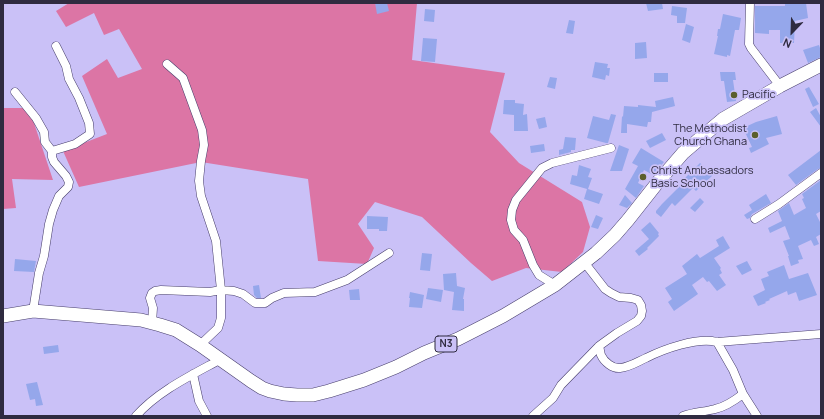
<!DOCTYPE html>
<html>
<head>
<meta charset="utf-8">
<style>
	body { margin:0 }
	#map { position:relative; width:824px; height:419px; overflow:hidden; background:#cac1f7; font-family:Manrope,sans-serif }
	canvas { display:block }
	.frame { position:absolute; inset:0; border:4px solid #2f2b40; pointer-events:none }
	.north { position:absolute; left:772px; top:12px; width:40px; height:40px; -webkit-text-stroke:3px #cac1f7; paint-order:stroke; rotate:203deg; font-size:11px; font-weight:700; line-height:16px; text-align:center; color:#2f2b40 }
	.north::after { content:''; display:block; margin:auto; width:14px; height:18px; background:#2f2b40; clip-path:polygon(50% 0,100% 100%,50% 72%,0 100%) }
</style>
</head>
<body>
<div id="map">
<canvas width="824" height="419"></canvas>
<div class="frame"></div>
<div class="north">N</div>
</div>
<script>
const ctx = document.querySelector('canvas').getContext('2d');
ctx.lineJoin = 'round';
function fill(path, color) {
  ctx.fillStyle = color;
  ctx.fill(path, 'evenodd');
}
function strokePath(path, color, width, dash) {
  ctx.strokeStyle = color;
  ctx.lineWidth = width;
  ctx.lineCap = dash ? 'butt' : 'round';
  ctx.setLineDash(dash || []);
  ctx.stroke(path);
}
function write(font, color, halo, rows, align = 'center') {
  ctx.font = font + ' Manrope,sans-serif';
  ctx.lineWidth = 3.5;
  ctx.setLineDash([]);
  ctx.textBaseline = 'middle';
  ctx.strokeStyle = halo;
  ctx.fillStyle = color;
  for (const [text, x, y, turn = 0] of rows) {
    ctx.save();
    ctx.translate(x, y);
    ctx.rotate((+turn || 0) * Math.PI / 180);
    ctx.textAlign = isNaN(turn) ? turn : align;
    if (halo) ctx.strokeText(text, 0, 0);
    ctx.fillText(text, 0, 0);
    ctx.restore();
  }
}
fill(new Path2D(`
	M69 3H417L412 60 505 73 490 132 519 163 582 202 590 227 583 252 562 272 526 268 492 281 471 263 422 217 375 202 358 224 374 248 367 264 318 261 308 179 201 162 79 187 63 151 107 134 82 76 107 59 118 78 142 69 119 29 104 35 94 13 66 27 56 11Z
	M3 108H29L53 180 12 179 16 208 3 209Z`), '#dc75a5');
fill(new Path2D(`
	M375 3H387L389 11 377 14Z
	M646 3H662L663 9 648 11Z
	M785 3H806L808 18 795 21 794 43H780V30H769V34L755 33V6H785Z
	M672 6 687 8 685 23H677V16L671 15Z
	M425 9 435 10 434 22 424 21Z
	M723 14 741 18 739 30H735L730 56 727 55V57L714 54 718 36H717L718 29H720Z
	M569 20 575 21 573 34 566 33Z
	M686 24 694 27 690 43 682 40Z
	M423 38 437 39 435 62 421 61Z
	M646 42 647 58 635 59V43Z
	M819 45 821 51V57L808 63 803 50Z
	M595 62 608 64 607 68H610L609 76 606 75 605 80 592 77Z
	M720 72H735L736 80H733L736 101 727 102 724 81H721Z
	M654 73H668V82H654Z
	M550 77 557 78 555 89 547 87Z
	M809 87 819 104 813 107 805 89Z
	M673 97 675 106 652 112 651 122H648L647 127 627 124V133H621L622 116 623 117 624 106 638 107V105L656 107 655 101Z
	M504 100H515V103L524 104 523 115 527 114 528 131H514V115L503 114Z
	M816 108 821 117V127L810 112Z
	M611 114 616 115 608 143H606L587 138 593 116 609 120Z
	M777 116 782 134 766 138 769 144 751 153 749 148 752 147 743 128 756 122Z
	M545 117 547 127 539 129 536 119Z
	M662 133 666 140 650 148 646 141Z
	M565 137 576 138 575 150H571V152L559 155V150L563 149Z
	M544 144 545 151 531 153 530 146Z
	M619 145 629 149 622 171H610Z
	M641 148 664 162 653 175 644 170 638 183 644 186 636 198 625 189 638 166 632 163Z
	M821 150V168L818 169 796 185 788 175Z
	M700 163 713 175 696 191 693 188 675 206 672 203 661 217 656 213V211L662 204 684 182 682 181Z
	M579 165 591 169 588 177 592 178 588 189 603 194 599 204 584 199 587 189 570 184 572 175 577 176Z
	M821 180V211L816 214 821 224V234L816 237 819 244 814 246 811 240 798 246 803 259 798 260 799 263 791 266 788 256H789L783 241 790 239 785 226 770 233 768 228 782 221 778 211 789 203 794 215 806 208 802 199 804 198 802 194Z
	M766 194 771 203 752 214 750 218 747 219 744 215 752 210 749 205Z
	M625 195 632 203 627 208 619 205Z
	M700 198 704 202 695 212 690 208Z
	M596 215 603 218 598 229 591 227Z
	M367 216 388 217 387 231H379V229H367Z
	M650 222 659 233 658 234 659 236 647 248 648 249 639 256 635 251 649 239 641 230Z
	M723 236 730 248 714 258 721 268 720 269 722 273 719 275 726 285 717 291 709 281 707 282 703 277 692 285 698 294 674 311 668 302 672 299 665 288 687 274 682 266 697 254 700 258 719 246 716 240Z
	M422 253 432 254 430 271 420 270Z
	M15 259 36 261 34 272 14 271Z
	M747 261 752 270 742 275 736 266Z
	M784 265 789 279 808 273 817 295 799 301 796 292 788 295 787 291 769 299 770 300 765 302 766 303 758 306 753 296 765 290 761 279 769 276 767 272Z
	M456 273 457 286 465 288 463 299H464V311L452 310 454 292 444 290 443 274Z
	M259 285 261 298H257L254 295 253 286Z
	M428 288 443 290 441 302 426 299Z
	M359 289 360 300H350L349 290Z
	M410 292 424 295 422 308 409 307 410 298H409Z
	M58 345 59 352 44 354 43 347Z
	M37 382 43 405 36 406 35 399 30 400 26 384Z`), '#95a7eb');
const minor = new Path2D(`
	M750 3 749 44 751 48 780 86
	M167 64 183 78 202 130 204 145 201 161 199 181 201 196 216 241 221 290V318L218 328 200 345
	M15 92 36 118 44 132 45 142 52 151V157L54 162 66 176 69 182 68 187 59 196 53 210 49 224 44 256 39 273 33 311
	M52 151 75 144 90 134 89 123 79 98 69 79 66 66 56 46
	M755 219 779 204 821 173
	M555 285 539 275 533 265 523 240 514 230 511 220 512 210 516 200 542 168 552 163 611 148
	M152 323 153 308 150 298 152 293 155 291 161 290 210 292 221 290 234 291 243 294 255 303H265L272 298 284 293 315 292 347 280 389 253
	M717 342 733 370 743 394 757 416
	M599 346C600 349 600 352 601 355 604 362 613 369 620 368 630 367 637 362 646 358 664 349 697 337 717 342L821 334
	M193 374 199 401 207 416
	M136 416C158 391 192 375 221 359
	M533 416 553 398 561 385 599 346 617 333 637 321 641 316 642 311 641 305 638 300 631 298 619 297 611 293 605 289 584 262
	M683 416C694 412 704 412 715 409 725 407 734 401 743 394`);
const primary = new Path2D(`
	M3 316 33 311 141 320 160 325 176 330 200 345 251 381 262 388 270 391 284 394 297 395H313L329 391 364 380 396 367 424 353 458 339 503 316 555 285 596 253 615 235 628 220 658 182 683 153 704 135 723 119 780 86 821 65`);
strokePath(minor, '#473e6b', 9);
strokePath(primary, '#473e6b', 14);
strokePath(minor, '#fff', 8);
strokePath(primary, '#fff', 13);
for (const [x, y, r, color] of [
	[734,95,4,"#5c5f2c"],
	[755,135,4,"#5c5f2c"],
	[643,177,4,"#5c5f2c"]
]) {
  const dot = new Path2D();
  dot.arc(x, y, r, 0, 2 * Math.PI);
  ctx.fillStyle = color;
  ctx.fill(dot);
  strokePath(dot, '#cac1f7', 1.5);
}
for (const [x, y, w] of [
	[446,344,22]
]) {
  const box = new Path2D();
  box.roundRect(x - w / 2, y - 8, w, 16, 3);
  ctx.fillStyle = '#cac1f7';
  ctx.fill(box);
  strokePath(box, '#2f2b40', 1);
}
write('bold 10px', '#2f2b40', null, [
	["N3",446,344]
]);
write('11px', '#2f2b40', '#cac1f7', [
	["Pacific",742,95],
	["The Methodist",747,129,"right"],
	["Church Ghana",747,142,"right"],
	["Christ Ambassadors",651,171],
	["Basic School",651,184]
], 'left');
</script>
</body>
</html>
